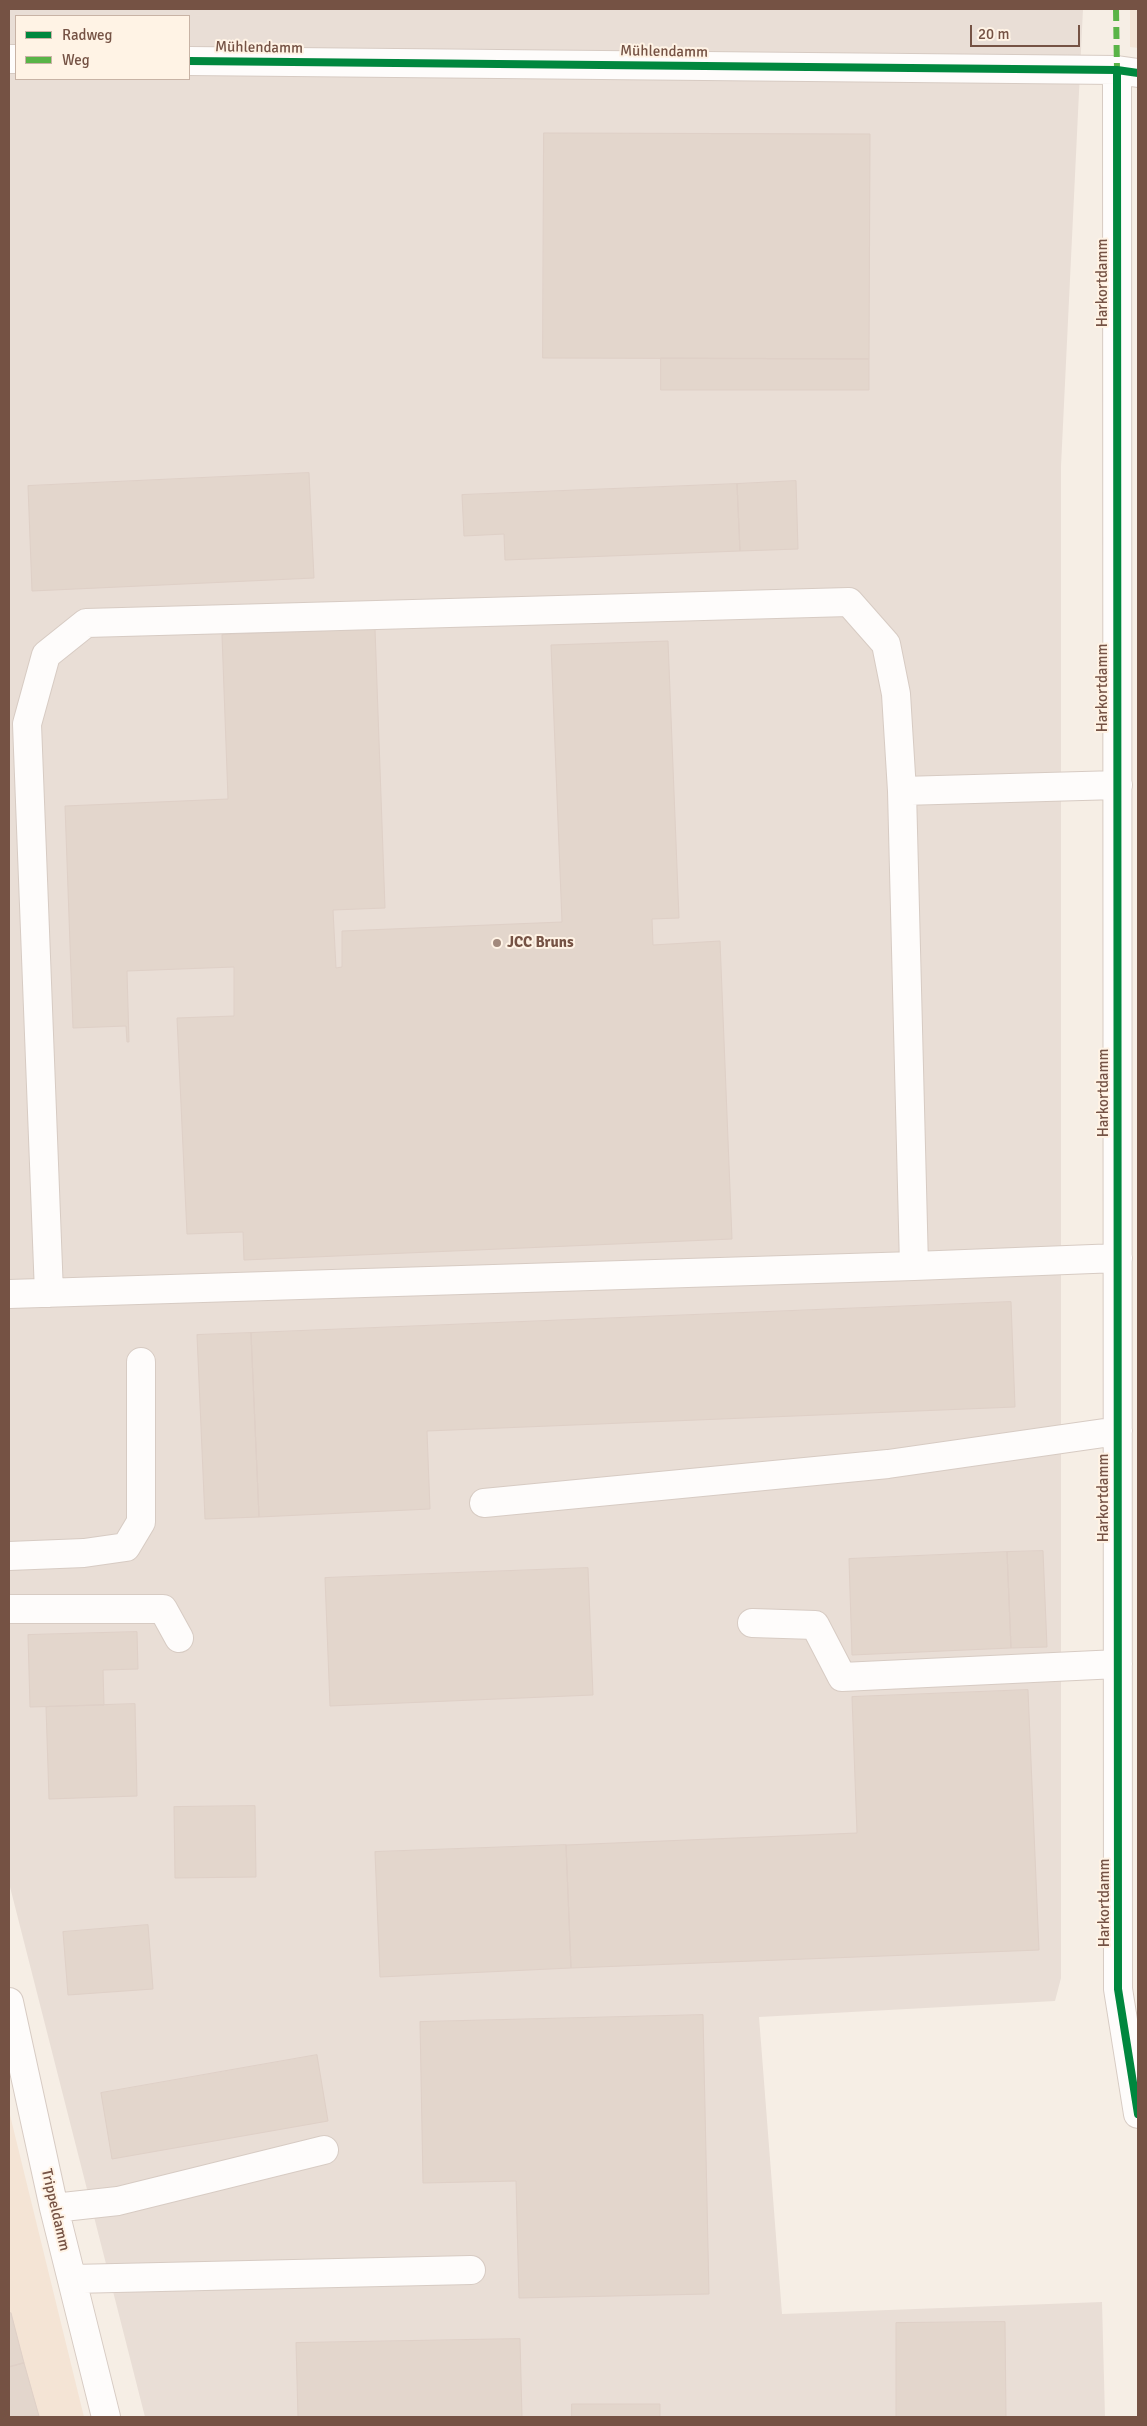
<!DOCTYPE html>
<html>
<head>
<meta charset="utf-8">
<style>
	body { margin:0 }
	#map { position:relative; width:1147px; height:2426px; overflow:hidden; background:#f6eee5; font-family:Signika,sans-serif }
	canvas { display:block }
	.frame { position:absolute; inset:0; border:10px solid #755244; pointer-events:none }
	.legend { position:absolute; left:15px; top:15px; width:175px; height:65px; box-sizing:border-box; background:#fff3e5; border:1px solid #c8b3a5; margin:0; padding:6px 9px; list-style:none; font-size:15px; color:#755244 }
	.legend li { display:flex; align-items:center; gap:10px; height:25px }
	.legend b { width:25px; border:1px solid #c8b3a5 }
	.scale { position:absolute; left:970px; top:25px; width:110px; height:22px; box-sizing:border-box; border:2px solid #755244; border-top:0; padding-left:6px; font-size:15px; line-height:18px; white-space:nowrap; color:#755244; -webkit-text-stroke:4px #fff3e5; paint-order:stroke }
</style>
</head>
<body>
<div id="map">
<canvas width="1147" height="2426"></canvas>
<div class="frame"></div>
<ul class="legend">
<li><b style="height:6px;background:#00873e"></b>Radweg</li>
<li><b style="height:6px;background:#59b447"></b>Weg</li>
</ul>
<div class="scale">20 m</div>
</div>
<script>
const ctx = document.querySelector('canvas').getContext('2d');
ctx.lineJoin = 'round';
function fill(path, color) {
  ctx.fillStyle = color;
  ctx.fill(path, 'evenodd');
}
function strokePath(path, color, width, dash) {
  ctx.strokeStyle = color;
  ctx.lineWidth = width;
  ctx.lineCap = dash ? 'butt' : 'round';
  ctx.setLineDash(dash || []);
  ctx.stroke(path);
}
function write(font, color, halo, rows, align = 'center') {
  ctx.font = font + ' Signika,sans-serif';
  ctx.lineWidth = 4;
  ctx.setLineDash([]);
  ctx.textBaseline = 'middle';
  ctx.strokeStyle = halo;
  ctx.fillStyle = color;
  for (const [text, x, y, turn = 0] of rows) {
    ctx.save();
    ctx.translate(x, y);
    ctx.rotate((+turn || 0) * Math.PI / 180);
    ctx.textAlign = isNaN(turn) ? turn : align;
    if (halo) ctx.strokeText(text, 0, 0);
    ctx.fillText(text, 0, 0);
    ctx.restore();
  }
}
fill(new Path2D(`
	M1130 9H1138V48L1130 47Z
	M9 2111 84 2417H9Z`), '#f4e4d5');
fill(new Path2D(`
	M9 9H1083L1061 466V1978L1055 2001 759 2017 782 2314 1102 2302 1105 2417H145L9 1883ZM16 16H189V79H16Z`), '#e9ded6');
const building = new Path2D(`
	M544 133 870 134 869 359 543 358Z
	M661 358 869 359V390H661Z
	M309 473 314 578 32 591 28 486Z
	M796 481 798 549 740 551 737 484Z
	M737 484 740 551 505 560 504 534 464 536 462 495Z
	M375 629 385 908 333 910 336 968 342 967V931L562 922 551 645 668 641 679 918 652 919 653 945 720 941 732 1239 244 1260 243 1232 187 1234 177 1018 234 1016V967L127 971 129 1042H127L126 1026 73 1028 65 806 228 799 222 635Z
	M1011 1302 1015 1407 427 1431 430 1509 259 1517 251 1333Z
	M251 1333 259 1517 205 1519 197 1335Z
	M1043 1551 1047 1647 1011 1648 1007 1552Z
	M1007 1552 1011 1648 852 1655 849 1559Z
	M588 1568 593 1695 330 1706 325 1578Z
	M137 1632 138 1669 103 1670 104 1705 30 1707 28 1635Z
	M1028 1690 1039 1950 571 1968 566 1845 857 1833 852 1697Z
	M135 1704 137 1796 49 1799 46 1707Z
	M255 1806 256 1877 175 1878 174 1807Z
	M566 1845 571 1968 380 1977 375 1852Z
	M148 1925 153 1989 68 1995 63 1932Z
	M703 2015 709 2294 519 2298 516 2181 423 2183 420 2022Z
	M317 2055 328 2121 112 2159 101 2093Z
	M11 2313 24 2363 9 2367V2314Z
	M1005 2322 1006 2417H896V2323Z
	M520 2339 522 2417H298L296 2343Z
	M24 2363 39 2416 9 2417V2367Z
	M572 2404H660V2417H572Z`);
fill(building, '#e3d6cc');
strokePath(building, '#dfd0c7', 1);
const minor = new Path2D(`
	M9 59H16
	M189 61 1117 70 1138 73
	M1117 70 1118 1989 1138 2114
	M902 791 914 1266
	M49 1293 27 724 46 655 86 623 849 602 886 644 896 694 902 791 1118 785
	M9 1294 914 1266 1118 1258
	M484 1503 888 1464 1118 1431
	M9 1556 84 1553 126 1547 141 1522V1362
	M9 1609H163L179 1638
	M752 1623 815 1625 842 1677 1118 1664
	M9 2002 54 2208 106 2417
	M54 2208 118 2201 324 2150
	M72 2279 471 2270`);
strokePath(minor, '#d7cbc3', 30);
strokePath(minor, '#fefcfb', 28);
strokePath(new Path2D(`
	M1116 9 1117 70`), '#59b447', 6, [12, 6]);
strokePath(new Path2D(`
	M189 61 1117 70 1138 73
	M1117 70 1118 1989 1138 2114`), '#00873e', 8);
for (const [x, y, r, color] of [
	[497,943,5,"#a2897c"]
]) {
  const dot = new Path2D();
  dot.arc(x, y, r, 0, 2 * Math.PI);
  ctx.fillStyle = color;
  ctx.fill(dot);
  strokePath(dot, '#fff3e5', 2);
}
write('15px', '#755244', '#fff3e5', [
	["Mühlendamm",259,48,1],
	["Mühlendamm",664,52,1],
	["Harkortdamm",1103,283,-90],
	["Harkortdamm",1103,688,-90],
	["Harkortdamm",1104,1093,-90],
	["Harkortdamm",1104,1498,-90],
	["Harkortdamm",1105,1903,-90],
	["Trippeldamm",55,2210,77]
]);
write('bold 15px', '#755244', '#fff3e5', [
	["JCC Bruns",507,943]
], 'left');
</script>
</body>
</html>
